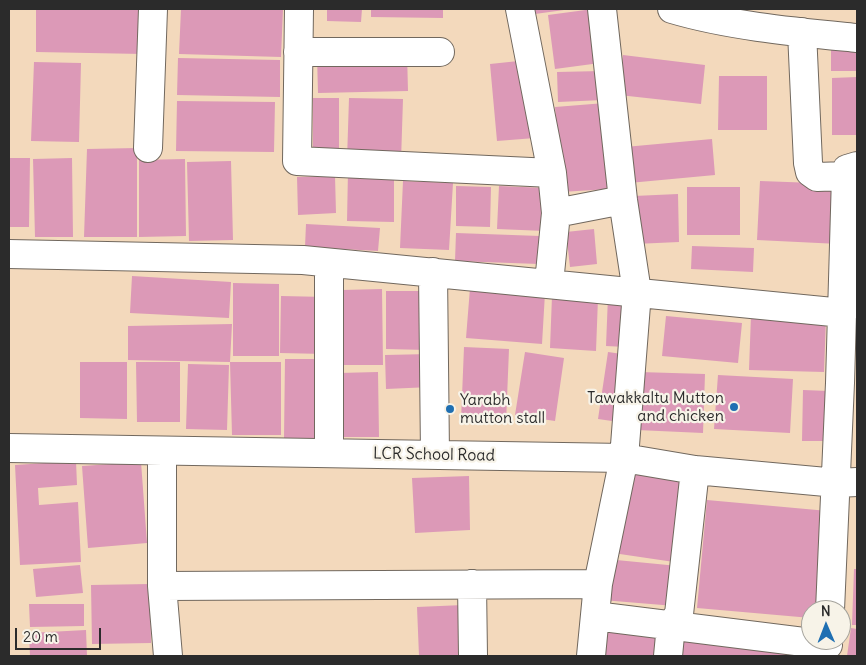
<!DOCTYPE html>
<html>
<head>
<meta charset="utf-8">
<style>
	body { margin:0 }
	#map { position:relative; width:866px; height:665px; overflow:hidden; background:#f3d9bc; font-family:Delius,sans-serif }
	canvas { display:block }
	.frame { position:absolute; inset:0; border:10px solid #2b2b2b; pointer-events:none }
	.north { position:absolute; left:801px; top:600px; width:50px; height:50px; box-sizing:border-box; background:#f7f3e8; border:1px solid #a5a39c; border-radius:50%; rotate:359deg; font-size:14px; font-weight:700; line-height:20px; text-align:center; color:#2b2b2b }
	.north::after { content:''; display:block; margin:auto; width:18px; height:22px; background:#1f6fb2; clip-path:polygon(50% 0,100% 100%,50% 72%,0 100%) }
	.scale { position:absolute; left:15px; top:628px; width:86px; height:22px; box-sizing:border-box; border:2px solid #2b2b2b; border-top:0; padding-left:6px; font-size:15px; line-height:18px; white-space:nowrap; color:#2b2b2b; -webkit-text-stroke:4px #f7f3e8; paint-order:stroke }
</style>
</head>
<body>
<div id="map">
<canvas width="866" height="665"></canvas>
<div class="frame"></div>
<div class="north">N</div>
<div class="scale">20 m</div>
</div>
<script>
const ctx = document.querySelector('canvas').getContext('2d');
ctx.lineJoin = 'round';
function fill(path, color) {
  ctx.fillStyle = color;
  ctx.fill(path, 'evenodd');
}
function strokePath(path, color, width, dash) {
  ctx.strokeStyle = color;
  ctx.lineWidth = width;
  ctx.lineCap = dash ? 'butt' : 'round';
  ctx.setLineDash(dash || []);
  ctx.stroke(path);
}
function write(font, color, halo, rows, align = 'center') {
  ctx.font = font + ' Delius,sans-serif';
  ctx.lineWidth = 4.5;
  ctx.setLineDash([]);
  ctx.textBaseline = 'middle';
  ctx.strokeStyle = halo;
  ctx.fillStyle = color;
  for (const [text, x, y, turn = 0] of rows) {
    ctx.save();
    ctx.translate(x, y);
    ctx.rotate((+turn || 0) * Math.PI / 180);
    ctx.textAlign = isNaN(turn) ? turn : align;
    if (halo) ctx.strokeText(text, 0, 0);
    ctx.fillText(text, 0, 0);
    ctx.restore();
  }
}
fill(new Path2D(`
	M36 9H144L143 54 36 52Z
	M181 9H283L281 57 179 54Z
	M327 9H362L361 22 327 21Z
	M371 9H443V18L371 17Z
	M534 9H564V10L535 14Z
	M593 9 600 63 555 69 548 15Z
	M857 44V71H831V45Z
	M407 53 408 91 318 93 317 55Z
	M623 55 705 65 701 104 619 95Z
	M178 58 280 60V97L177 95Z
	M528 60 535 138 497 141 490 64Z
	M34 62 81 63 79 142 31 141Z
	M602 71 603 100 558 102 557 72Z
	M719 76H767V130H718Z
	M857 77V135H832V78Z
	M313 98H339V152H313Z
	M349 98 403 99 401 161 347 160Z
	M177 101 275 102 274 152 176 151Z
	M605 103 610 189 561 192 555 107Z
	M712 139 715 175 629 183 625 147Z
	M137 148V237H84L87 149Z
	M9 158H30L29 227H9Z
	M72 158 73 237H35L33 159Z
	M185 159 186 236 139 237V160Z
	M231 161 233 240 189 241 187 162Z
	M348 171H394V222L347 221Z
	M335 176 336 213 298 215 297 177Z
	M403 181 453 183 449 250 400 248Z
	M760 181 842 184 839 244 757 240Z
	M456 186 491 187 490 227 456 226Z
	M499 186 546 188 545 231 497 229Z
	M687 187H740V235H687Z
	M678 194 679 242 635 244 634 196Z
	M306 224 380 228 378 251 305 247Z
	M594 229 597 264 570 267 566 232Z
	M456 233 540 236 539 264 455 261Z
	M692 246 754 248 753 272 691 269Z
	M132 276 231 282 229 318 130 313Z
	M233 283 279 284V356H233Z
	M470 288 545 293 542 344 466 338Z
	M382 289 383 365H344L342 290Z
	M386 291H427V350L386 349Z
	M281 296 326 297 325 354 280 353Z
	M552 296 598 298 596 351 550 348Z
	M608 296 628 297 626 347 606 346Z
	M751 315 826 318 824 372 749 370Z
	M666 316 742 323 738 363 662 356Z
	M232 324 230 362 128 360V326Z
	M464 347 509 349 506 423 461 421Z
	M525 352 564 358 555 421 515 415Z
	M608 352 629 355 619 422 598 419Z
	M430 354 431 387 386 389 385 355Z
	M285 359H326L325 439 284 438Z
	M80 362H127V419L80 418Z
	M136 362H180V422H137Z
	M230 362H281V435H232Z
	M188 364 229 365 227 430 186 429Z
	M378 372 379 437H340L339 373Z
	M639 372 705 374 703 433 637 430Z
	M718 375 793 379 790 433 714 429Z
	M803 390 829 391 828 441H802Z
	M76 461 77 485 38 488 39 505 78 502 81 562 20 565 15 465Z
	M141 462 147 543 88 548 82 466Z
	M626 464 688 473 674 562 613 553Z
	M469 476 470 530 415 533 412 478Z
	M707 500 828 511 819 610H811V618L697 608Z
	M606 559 678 566 675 606 602 600Z
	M80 565 83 593 36 597 33 569Z
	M854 569H857V625H852Z
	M150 584 151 643 92 644 91 585Z
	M29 604H84V626L30 627Z
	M463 605 465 656H419L417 607Z
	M601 626 664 632 660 656H594Z
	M851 628 857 629V656H847Z
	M86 630 87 656H30L29 633Z
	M683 635 814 656H679Z`), '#dc99b7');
const minor = new Path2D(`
	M299 9 297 161 552 173 556 213 623 200
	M520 9 552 173
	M672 9C729 26 797 32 857 38
	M802 32 808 163 810 172 817 177 846 176
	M298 52H440
	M148 148 153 9
	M9 254 303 260 843 313
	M329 263V453
	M433 272 435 455
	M549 283 556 213
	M9 448 624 458 695 470 837 483 857 482
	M162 451V586L168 656
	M472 584 473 656
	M162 586 598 584
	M830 610 840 383 846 176 847 169 857 166
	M595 616 828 645
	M591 656 598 584 624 458 637 292 623 200 602 9
	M668 656 671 625 679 614 695 470`);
strokePath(minor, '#71685e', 30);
strokePath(minor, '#fff', 28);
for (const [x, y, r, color] of [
	[734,407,5,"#1f6fb2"],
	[450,409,5,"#1f6fb2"]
]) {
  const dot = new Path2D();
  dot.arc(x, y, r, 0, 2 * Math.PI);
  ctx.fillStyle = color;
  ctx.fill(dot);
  strokePath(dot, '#f7f3e8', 2);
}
write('16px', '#2b2b2b', '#f7f3e8', [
	["Tawakkaltu Mutton",724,398],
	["and chicken",724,416],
	["Yarabh",460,400,"left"],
	["mutton stall",460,418,"left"]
], 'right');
write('16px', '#2b2b2b', '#f7f3e8', [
	["LCR School Road",434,455,1]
]);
</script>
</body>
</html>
